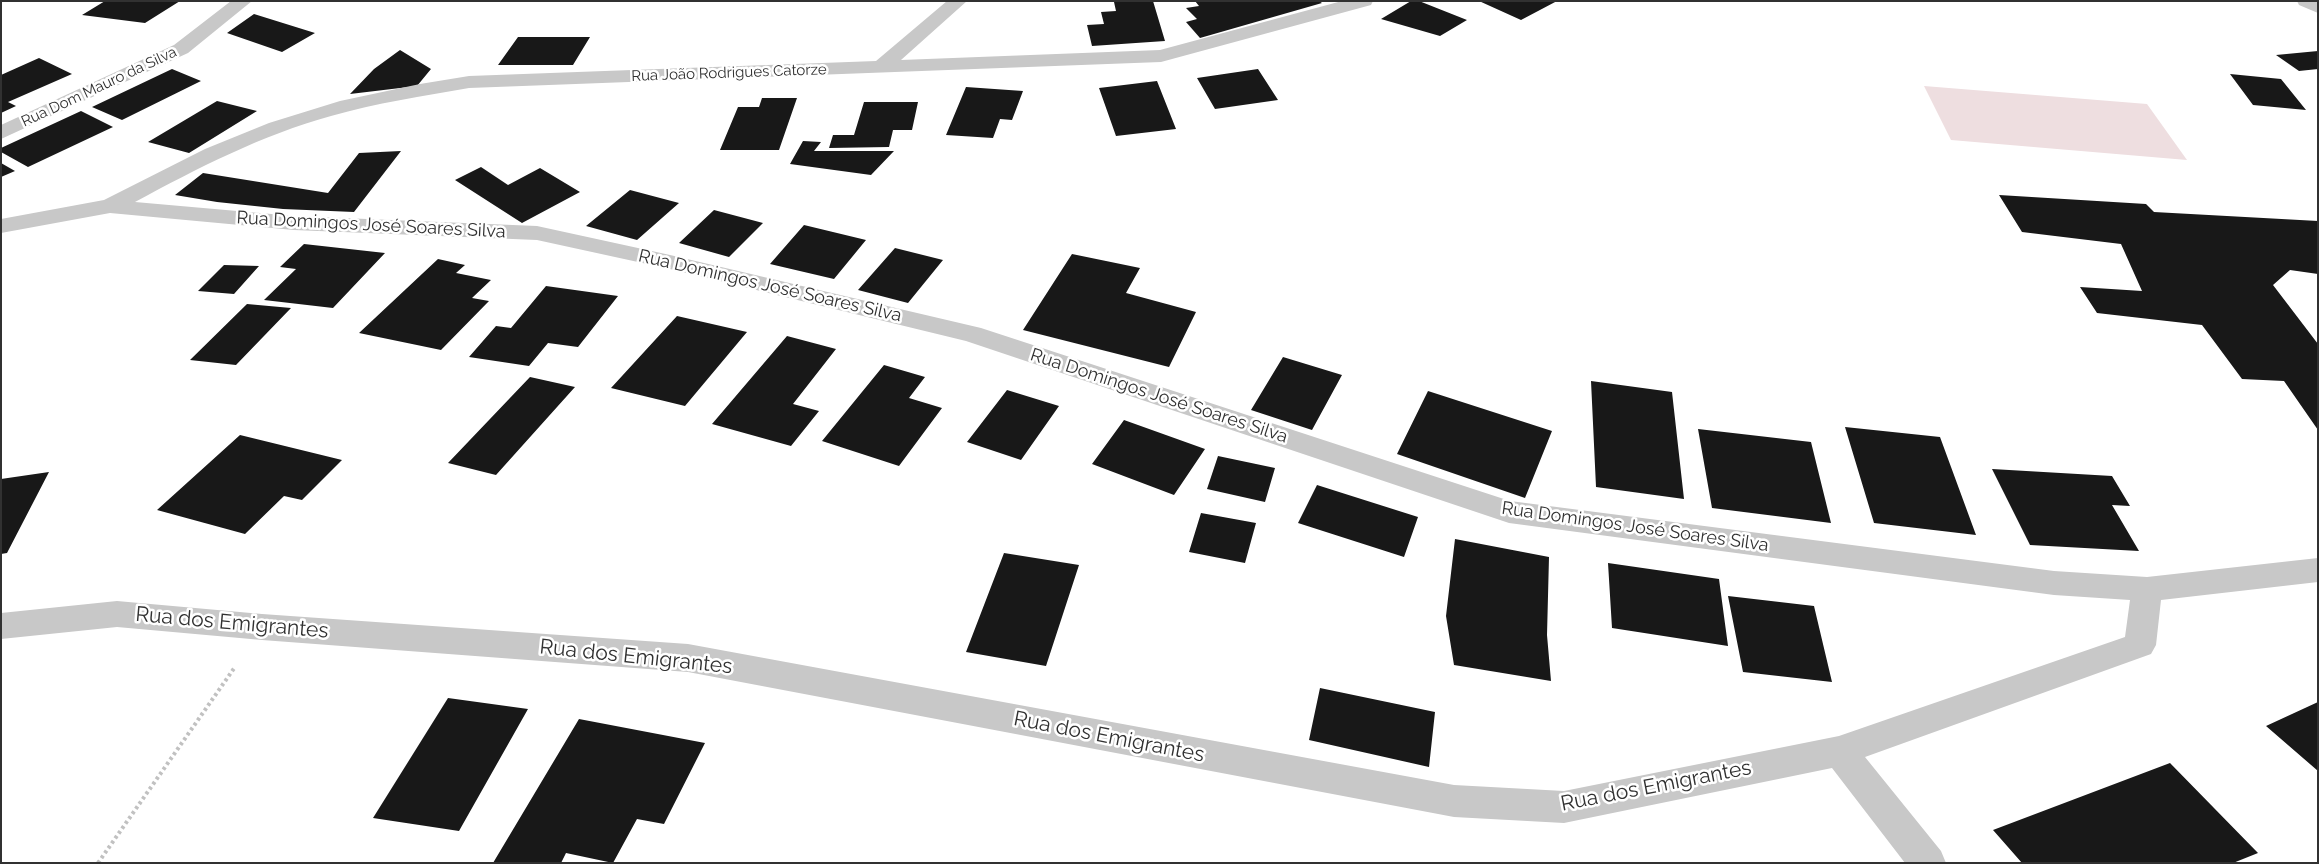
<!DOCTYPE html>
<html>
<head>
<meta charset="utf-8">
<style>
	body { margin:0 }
	#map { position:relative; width:2319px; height:864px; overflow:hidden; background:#fff; font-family:Raleway,sans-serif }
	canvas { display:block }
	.frame { position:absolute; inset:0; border:2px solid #313131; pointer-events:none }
</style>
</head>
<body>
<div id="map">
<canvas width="2319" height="864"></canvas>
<div class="frame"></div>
</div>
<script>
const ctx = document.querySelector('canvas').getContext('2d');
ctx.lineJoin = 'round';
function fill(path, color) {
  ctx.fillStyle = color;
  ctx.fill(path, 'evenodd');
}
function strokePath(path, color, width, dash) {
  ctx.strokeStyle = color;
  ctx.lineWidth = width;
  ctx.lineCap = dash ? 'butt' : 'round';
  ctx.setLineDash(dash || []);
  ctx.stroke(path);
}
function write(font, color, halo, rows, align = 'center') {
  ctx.font = font + ' Raleway,sans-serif';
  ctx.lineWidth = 5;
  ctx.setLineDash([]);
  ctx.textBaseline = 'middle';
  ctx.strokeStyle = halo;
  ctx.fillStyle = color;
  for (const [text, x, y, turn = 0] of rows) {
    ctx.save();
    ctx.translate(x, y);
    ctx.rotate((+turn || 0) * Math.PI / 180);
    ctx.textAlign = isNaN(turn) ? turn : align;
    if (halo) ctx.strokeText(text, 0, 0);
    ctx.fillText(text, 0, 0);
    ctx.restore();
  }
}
fill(new Path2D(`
	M1924 86 2147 104 2187 160 1951 140Z`), '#eedee0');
fill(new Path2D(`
	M105 1H180L145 23 82 15Z
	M1153 1 1165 41 1092 46 1087 25 1104 24 1101 12 1116 11 1114 2Z
	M1195 1H1319L1322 3 1200 38 1186 22 1197 19 1186 8 1199 6Z
	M1411 1H1419L1467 20 1440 36 1381 19Z
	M1479 1H1557L1521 20Z
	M254 14 315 33 282 52 227 33Z
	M518 37H590L573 65H498Z
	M400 50 431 69 417 86 350 94 374 69Z
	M2318 51V69L2299 71 2276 55Z
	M39 58 72 74 8 102 16 106 1 113V75Z
	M172 69 201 81 122 120 92 107Z
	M1258 69 1278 100 1215 109 1197 78Z
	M2230 74 2281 79 2306 110 2253 105Z
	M1157 81 1176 129 1116 136 1099 88Z
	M966 87 1023 91 1012 120 1000 119 993 138 946 135Z
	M762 98H797L779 150H720L738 107H759Z
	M217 101 257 111 189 153 148 142Z
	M864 102H918L912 130H893L889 147 829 148 833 135H854Z
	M81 111 113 127 28 167 1 152V148Z
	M803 141 821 142 814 151H894L871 175 790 164Z
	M401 151 354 212 283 209 217 202 175 195 203 173 328 193 359 153Z
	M1 163 15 171 1 177Z
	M481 167 508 185 540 168 580 192 522 223 455 180Z
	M630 190 679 203 637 240 586 226Z
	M1999 195 2146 204 2154 212 2318 221V274L2290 270 2273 285 2318 344V430L2284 381 2242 379 2202 325 2097 313 2080 287 2142 291 2121 244 2022 232Z
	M714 210 763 223 729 257 679 243Z
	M804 225 866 240 834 279 770 264Z
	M304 244 385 253 333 308 264 300 296 269 280 267Z
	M895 248 943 260 908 303 858 290Z
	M1072 254 1140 268 1126 293 1196 312 1169 367 1023 330Z
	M438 259 465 265 456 273 491 280 472 298 489 301 441 350 359 333Z
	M224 265 259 266 234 294 198 291Z
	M546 286 618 296 578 347 548 343 529 366 469 357 496 326 511 328Z
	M247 304 291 308 236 365 190 360Z
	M677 316 747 332 685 406 611 388Z
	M787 336 836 349 793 404 819 411 791 446 712 424Z
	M1283 357 1342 375 1312 430 1251 410Z
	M884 365 925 377 909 398 942 408 899 466 822 441Z
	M530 377 575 387 496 475 448 463Z
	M1591 381 1672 392 1684 499 1596 487Z
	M1007 390 1059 406 1021 460 967 442Z
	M1428 391 1552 431 1525 498 1397 454Z
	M1124 420 1205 449 1174 495 1092 464Z
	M1845 427 1940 437 1976 535 1874 523Z
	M1698 429 1811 442 1831 523 1712 508Z
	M240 435 342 460 302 500 284 496 245 534 157 510Z
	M1218 456 1275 468 1265 502 1207 489Z
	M1992 469 2112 476 2130 506 2112 505 2139 551 2030 545Z
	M49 472 7 553 1 554V479Z
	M1317 485 1418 517 1404 557 1298 523Z
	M1201 513 1256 523 1245 563 1189 552Z
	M1455 539 1549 557 1547 635 1551 681 1454 665 1446 616Z
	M1004 553 1079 565 1046 666 966 652Z
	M1608 563 1719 579 1728 646 1612 628Z
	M1728 596 1814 606 1832 682 1743 672Z
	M1320 688 1435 712 1429 767 1309 740Z
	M448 698 528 709 459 831 373 818Z
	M2318 702V771L2266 726Z
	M579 719 705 743 664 824 637 819 613 863 566 853 561 863H493Z
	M2170 763 2258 853 2233 863H2022L1993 830Z`), '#181818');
strokePath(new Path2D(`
	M98 863 235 667`), '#c1c1c1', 4, [3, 3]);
fill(new Path2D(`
	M231 1H252L188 53 1 139V125L174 45Z
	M947 1H967L901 60 1160 50 1342 1H1373L1371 5 1161 62 469 88C423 96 376 103 331 116 262 135 198 168 135 202L294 216 537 226 670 255 981 328 1510 501 2054 571 2147 577 2318 558V582L2161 600 2156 645 2151 654 1865 757 1941 851 1946 863H1905L1832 768 1564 823 1454 817 688 672 262 640 117 627 1 639V613L117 601 262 614 688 644 1454 785 1564 791 1839 736 2125 637 2130 600 2054 595 1509 523 966 341 670 269 537 240 294 230 110 213 1 233V219L104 200 205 149 269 123 340 101 420 84 469 76 876 61Z
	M2297 1H2318V13L2299 5Z`), '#c8c8c8');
write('15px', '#313131', '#fff', [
	["Rua João Rodrigues Catorze",729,73,-2],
	["Rua Dom Mauro da Silva",99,87,-25]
]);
write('18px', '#313131', '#fff', [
	["Rua Domingos José Soares Silva",371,225,3],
	["Rua Domingos José Soares Silva",770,286,13],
	["Rua Domingos José Soares Silva",1159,396,18],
	["Rua Domingos José Soares Silva",1635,527,8]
]);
write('21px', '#313131', '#fff', [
	["Rua dos Emigrantes",232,623,5],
	["Rua dos Emigrantes",636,657,6],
	["Rua dos Emigrantes",1109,737,11],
	["Rua dos Emigrantes",1656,786,-11]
]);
</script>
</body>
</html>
